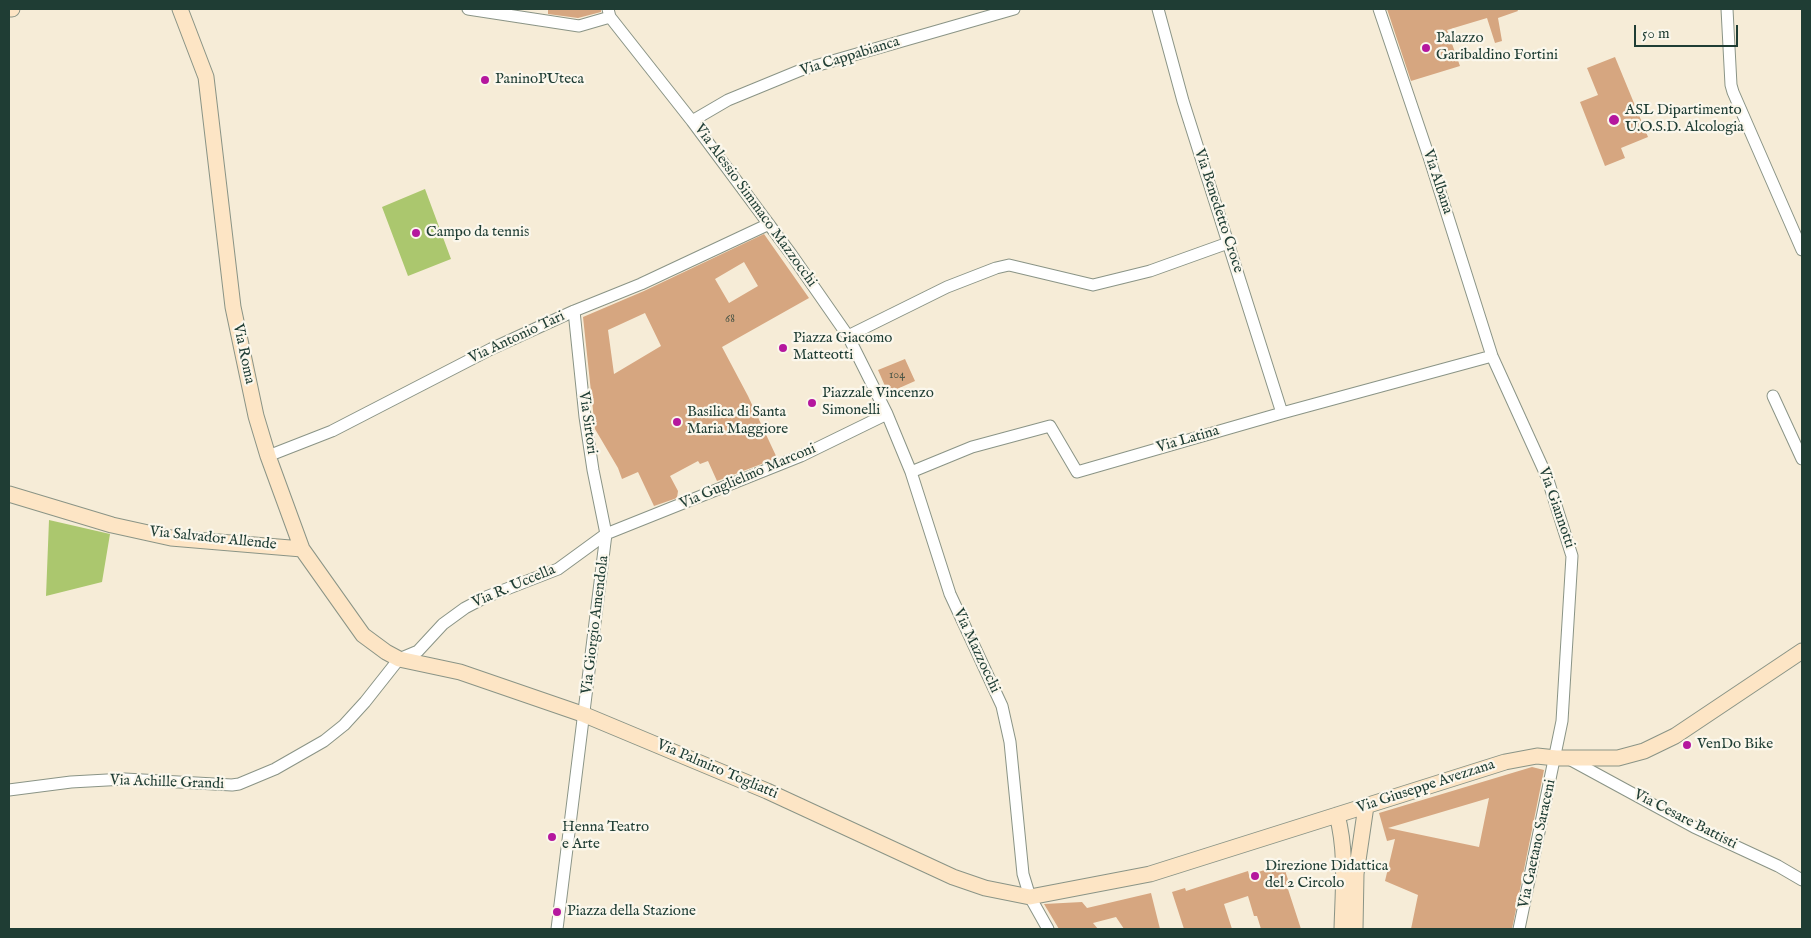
<!DOCTYPE html>
<html>
<head>
<meta charset="utf-8">
<style>
	body { margin:0 }
	#map { position:relative; width:1811px; height:938px; overflow:hidden; background:#f6ecd7; font-family:"IM FELL English",serif }
	canvas { display:block }
	.frame { position:absolute; inset:0; border:10px solid #1f3d34; pointer-events:none }
	.scale { position:absolute; left:1634px; top:25px; width:104px; height:22px; box-sizing:border-box; border:2px solid #1f3d34; border-top:0; padding-left:6px; font-size:15px; line-height:18px; white-space:nowrap; color:#1f3d34; -webkit-text-stroke:4px #fbf7ec; paint-order:stroke }
</style>
</head>
<body>
<div id="map">
<canvas width="1811" height="938"></canvas>
<div class="frame"></div>
<div class="scale">50 m</div>
</div>
<script>
const ctx = document.querySelector('canvas').getContext('2d');
ctx.lineJoin = 'round';
function fill(path, color) {
  ctx.fillStyle = color;
  ctx.fill(path, 'evenodd');
}
function strokePath(path, color, width, dash) {
  ctx.strokeStyle = color;
  ctx.lineWidth = width;
  ctx.lineCap = dash ? 'butt' : 'round';
  ctx.setLineDash(dash || []);
  ctx.stroke(path);
}
function write(font, color, halo, rows, align = 'center') {
  ctx.font = font + ' "IM FELL English",serif';
  ctx.lineWidth = 4.5;
  ctx.setLineDash([]);
  ctx.textBaseline = 'middle';
  ctx.strokeStyle = halo;
  ctx.fillStyle = color;
  for (const [text, x, y, turn = 0] of rows) {
    ctx.save();
    ctx.translate(x, y);
    ctx.rotate((+turn || 0) * Math.PI / 180);
    ctx.textAlign = isNaN(turn) ? turn : align;
    if (halo) ctx.strokeText(text, 0, 0);
    ctx.fillText(text, 0, 0);
    ctx.restore();
  }
}
fill(new Path2D(`
	M425 189 451 259 408 276 382 207Z
	M49 520 110 534 102 582 46 596Z`), '#abc76e');
fill(new Path2D(`
	M548 9H601V12L578 18 548 14Z
	M1387 9H1517L1518 11 1498 18 1502 41 1495 43 1487 18 1447 30 1460 66 1411 81Z
	M1615 57 1648 137 1621 148 1625 158 1605 166 1580 102 1598 95 1587 68Z
	M764 234 809 298 722 347 748 396 777 458 717 481 708 461 700 464 698 461 670 476 678 491 677 498 654 506 638 472 622 479 618 468 595 429 583 317 644 291ZM744 262 758 286 729 303 715 279ZM645 313 661 346 614 374 608 330Z
	M905 359 915 381 888 393 878 370Z
	M1532 767 1544 770 1512 929H1411L1418 895 1385 881 1395 839 1387 841 1379 813ZM1489 798 1479 847 1388 828Z
	M1283 864 1289 883H1286L1301 929H1261L1257 916H1254L1248 896 1224 904 1232 929H1184L1172 892 1185 888 1186 891 1248 871 1249 875Z
	M1151 893 1160 929H1124L1116 917 1093 923 1098 929H1059L1044 904 1082 902 1087 908Z`), '#d6a680');
const street = new Path2D(`
	M468 9 579 26 610 17
	M608 9 610 17 692 121 791 254 848 336 887 414 911 472 950 594 1002 706 1010 742 1023 874 1030 897 1048 929
	M1158 9 1183 101 1282 413
	M1379 9 1429 157 1492 356 1547 477 1572 556 1562 721 1519 929
	M1727 9 1731 85 1733 92 1802 250
	M692 121 728 100 801 70 1014 9
	M848 336 947 287 996 268 1009 265 1093 285 1150 271 1228 243
	M1773 396 1802 459
	M268 456 332 431 491 349 574 311 641 284 769 224
	M911 472 972 447 1050 426 1077 472 1282 413 1492 356
	M1569 759 1694 827 1778 866 1802 880
	M9 790 71 782 125 779 232 785 239 784 275 769 324 741 344 725 365 702 399 659 418 651 443 624 465 608 486 597 558 569 606 534 801 456 887 414
	M557 929 606 534 593 470 585 417 574 311`);
const secondary = new Path2D(`
	M9 9H12
	M180 9 206 77 233 307 256 416 268 456 302 549 363 635 386 652 399 659 460 672 585 715 767 791 953 877 985 888 1030 897 1150 874 1505 762 1537 756 1556 758H1618L1644 751 1675 736 1802 651
	M9 494 112 525 171 538 302 549
	M1337 815C1347 852 1343 891 1342 929
	M1355 929 1356 874 1366 806`);
strokePath(street, '#8a9486', 13);
strokePath(secondary, '#8a9486', 17);
strokePath(street, '#fff', 11);
strokePath(secondary, '#fde5c5', 15);
for (const [x, y, r, color] of [
	[1426,48,5,"#b5179e"],
	[485,80,5,"#b5179e"],
	[1614,120,6,"#b5179e"],
	[416,233,5,"#b5179e"],
	[783,348,5,"#b5179e"],
	[812,403,5,"#b5179e"],
	[677,422,5,"#b5179e"],
	[1687,745,5,"#b5179e"],
	[552,837,5,"#b5179e"],
	[1255,876,5,"#b5179e"],
	[557,912,5,"#b5179e"]
]) {
  const dot = new Path2D();
  dot.arc(x, y, r, 0, 2 * Math.PI);
  ctx.fillStyle = color;
  ctx.fill(dot);
  strokePath(dot, '#fbf7ec', 2);
}
write('12px', '#4d5747', null, [
	["68",730,320],
	["104",897,376]
]);
write('15px', '#1f3d34', '#fbf7ec', [
	["Palazzo",1436,39],
	["Garibaldino Fortini",1436,56],
	["PaninoPUteca",495,80],
	["ASL Dipartimento",1625,111],
	["U.O.S.D. Alcologia",1625,128],
	["Campo da tennis",426,233],
	["Piazza Giacomo",793,339],
	["Matteotti",793,356],
	["Piazzale Vincenzo",822,394],
	["Simonelli",822,411],
	["Basilica di Santa",687,413],
	["Maria Maggiore",687,430],
	["VenDo Bike",1697,745],
	["Henna Teatro",562,828],
	["e Arte",562,845],
	["Direzione Didattica",1265,867],
	["del 2 Circolo",1265,884],
	["Piazza della Stazione",567,912]
], 'left');
write('15px', '#1f3d34', '#fbf7ec', [
	["Via Cappabianca",850,57,-17],
	["Via Albana",1437,182,72],
	["Via Alessio Simmaco Mazzocchi",755,206,54],
	["Via Benedetto Croce",1218,211,72],
	["Via Antonio Tari",517,338,-25],
	["Via Roma",243,354,78],
	["Via Sirtori",587,423,82],
	["Via Latina",1188,440,-16],
	["Via Guglielmo Marconi",748,477,-23],
	["Via Giannotti",1556,508,71],
	["Via Salvador Allende",213,539,6],
	["Via R. Uccella",514,587,-23],
	["Via Giorgio Amendola",596,625,-83],
	["Via Mazzocchi",976,651,65],
	["Via Palmiro Togliatti",717,770,23],
	["Via Achille Grandi",167,783,2],
	["Via Giuseppe Avezzana",1426,787,-18],
	["Via Cesare Battisti",1685,820,27],
	["Via Gaetano Saraceni",1538,844,-78]
]);
</script>
</body>
</html>
